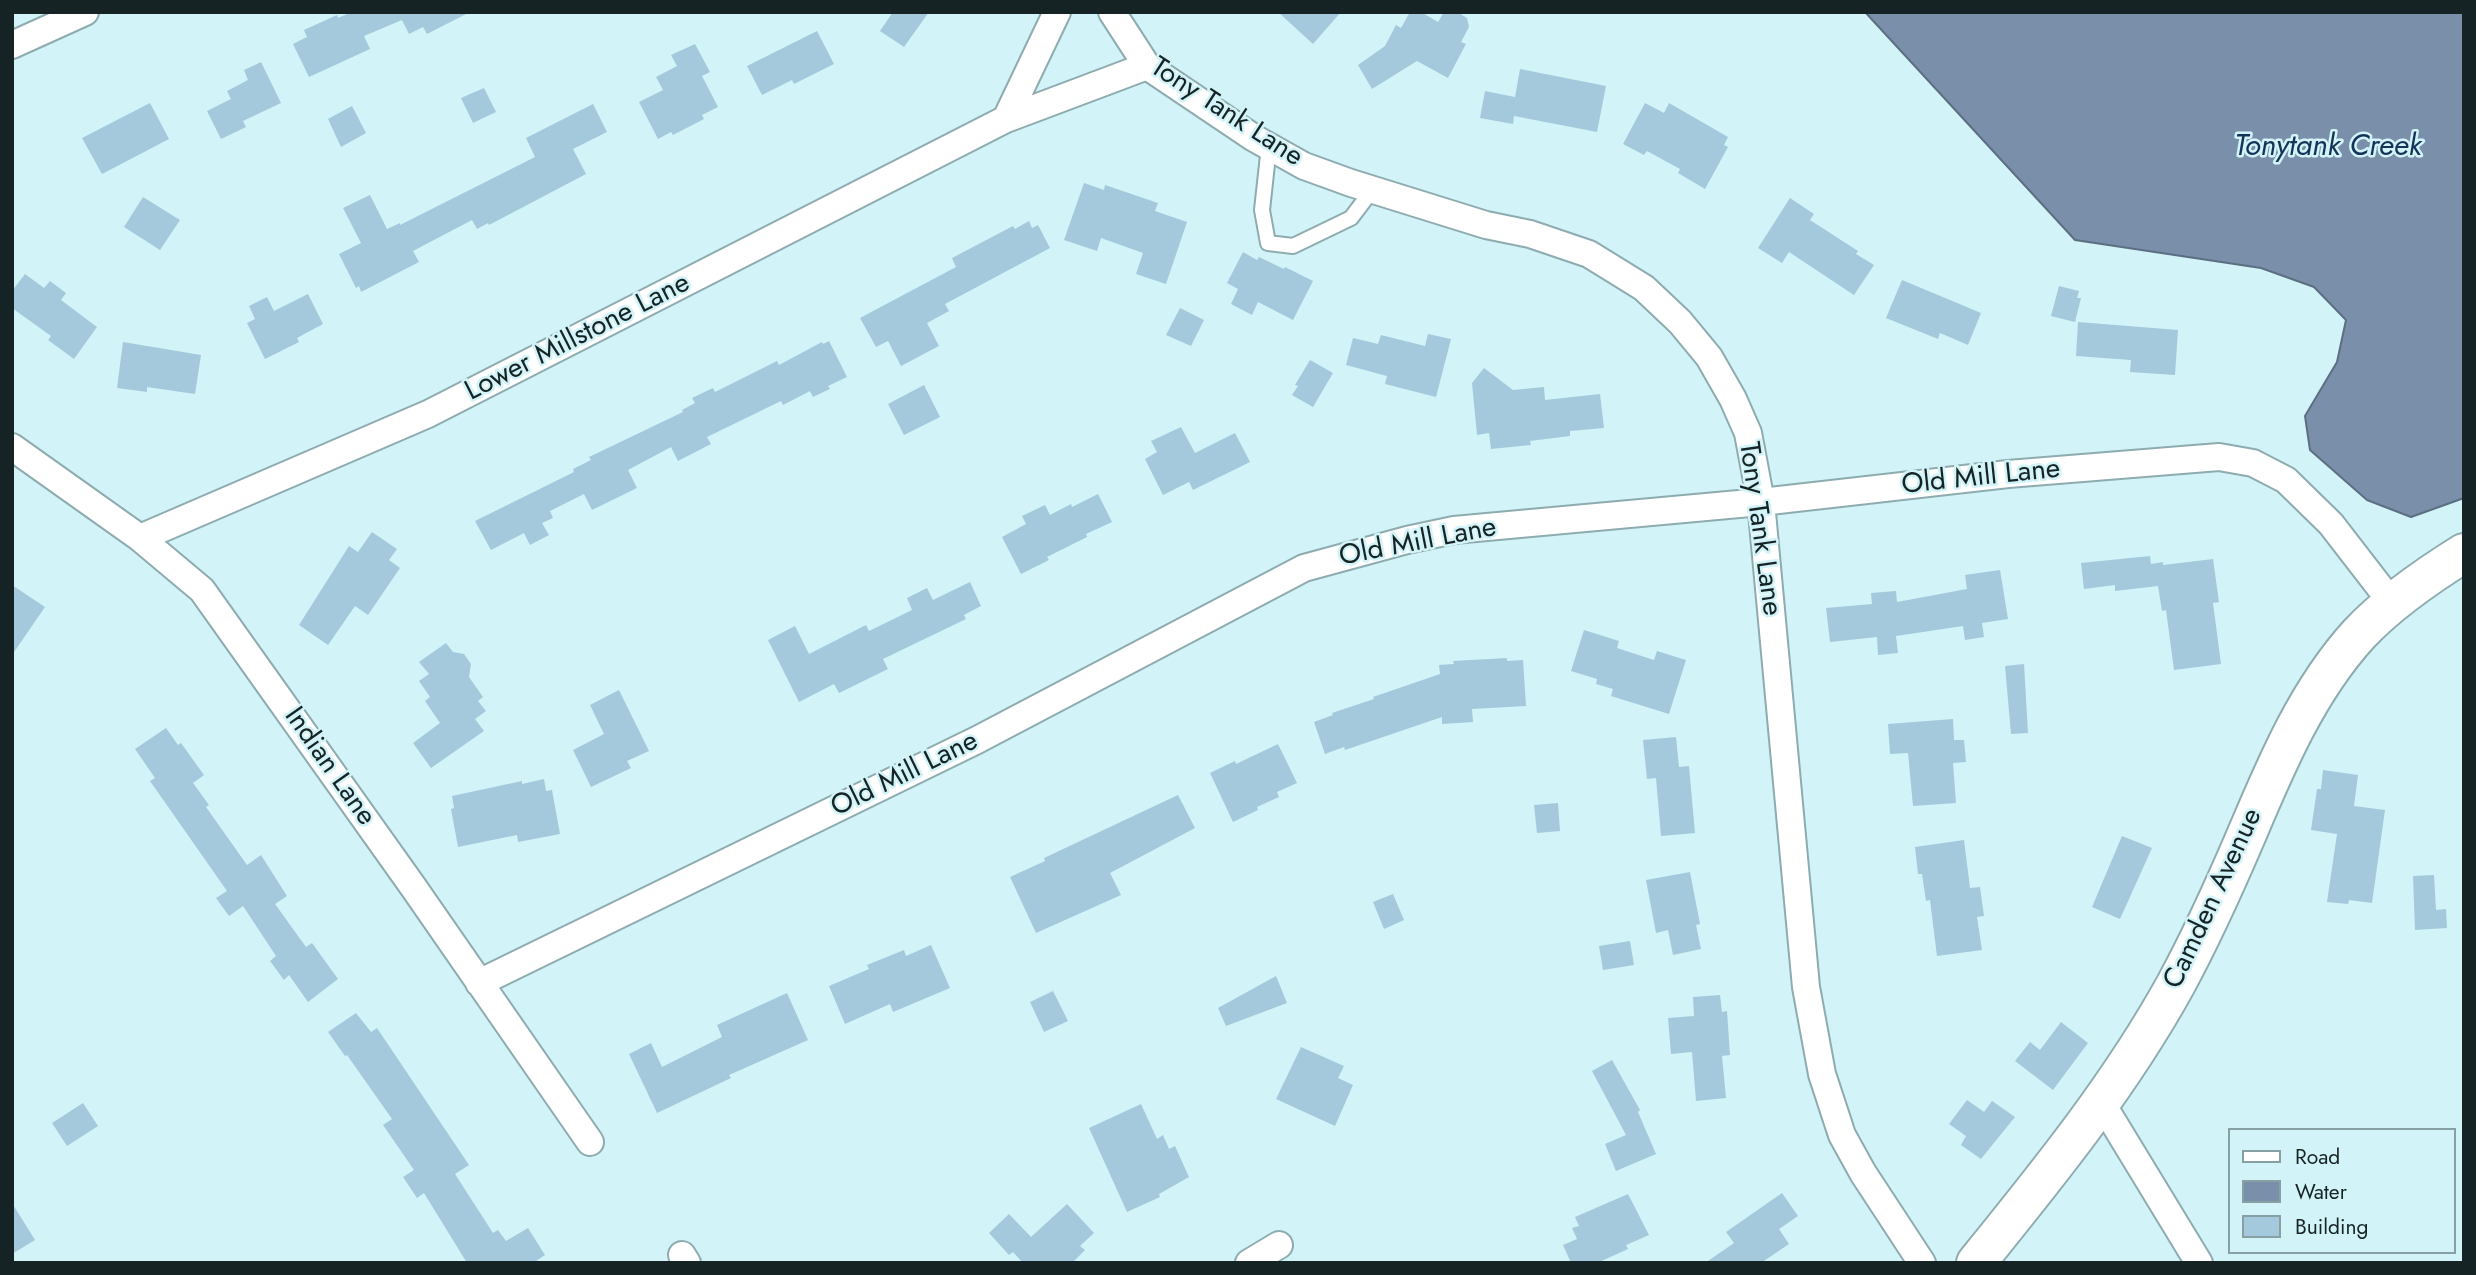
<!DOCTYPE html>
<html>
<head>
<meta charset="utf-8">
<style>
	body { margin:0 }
	#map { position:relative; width:2476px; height:1275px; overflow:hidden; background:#d2f3f7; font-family:Jost,sans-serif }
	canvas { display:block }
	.frame { position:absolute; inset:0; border:14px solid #162324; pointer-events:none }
	.legend { position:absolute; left:2228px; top:1128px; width:228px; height:126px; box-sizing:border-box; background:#d2f3f7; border:2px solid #87a0a3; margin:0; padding:9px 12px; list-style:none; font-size:21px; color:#162324 }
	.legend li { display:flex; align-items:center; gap:14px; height:35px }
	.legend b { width:35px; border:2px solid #87a0a3 }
</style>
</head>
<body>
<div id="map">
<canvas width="2476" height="1275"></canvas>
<div class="frame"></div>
<ul class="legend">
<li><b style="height:9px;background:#fff"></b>Road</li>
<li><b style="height:19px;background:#7a8faa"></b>Water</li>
<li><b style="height:19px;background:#a5c9dc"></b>Building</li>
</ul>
</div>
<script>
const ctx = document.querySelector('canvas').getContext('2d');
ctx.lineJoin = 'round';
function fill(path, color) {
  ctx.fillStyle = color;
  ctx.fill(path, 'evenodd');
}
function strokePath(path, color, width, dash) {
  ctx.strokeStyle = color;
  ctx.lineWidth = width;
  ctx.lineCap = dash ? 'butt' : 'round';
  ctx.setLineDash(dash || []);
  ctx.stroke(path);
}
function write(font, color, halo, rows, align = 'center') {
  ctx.font = font + ' Jost,sans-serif';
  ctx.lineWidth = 5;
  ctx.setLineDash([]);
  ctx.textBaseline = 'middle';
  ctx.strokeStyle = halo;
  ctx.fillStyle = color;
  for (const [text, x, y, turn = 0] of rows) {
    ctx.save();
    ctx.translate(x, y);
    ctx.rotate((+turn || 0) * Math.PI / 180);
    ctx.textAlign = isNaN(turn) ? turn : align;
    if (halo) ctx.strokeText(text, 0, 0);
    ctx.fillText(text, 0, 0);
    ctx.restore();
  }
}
const water = new Path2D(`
	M1865 12H2464V498L2411 517 2367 500 2310 450 2305 416 2337 362 2346 320 2314 287 2261 268 2075 240Z`);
fill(water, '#7a8faa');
strokePath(water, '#5c6f82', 2);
fill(new Path2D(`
	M352 12H470L427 34 423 27 409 34 402 20 364 36 370 49 309 77 293 44 307 37 304 30 337 15 338 18Z
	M893 12H929L904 47 880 31Z
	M1278 12H1341L1313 44Z
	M1410 12H1421L1438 22 1444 12H1457L1467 18 1469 27 1461 42 1466 44 1448 78 1417 61 1372 89 1358 65 1385 46 1396 25 1401 28Z
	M817 31 834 64 794 84 792 80 762 95 747 66Z
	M695 44 710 72 702 76 718 107 702 115 704 119 673 135 671 132 658 139 639 102 663 90 656 77 677 66 671 55Z
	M261 62 281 103 243 121 246 127 221 139 207 111 231 99 227 91 248 80 244 70Z
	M1520 69 1606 86 1597 132 1514 116 1513 124 1480 118 1485 91 1515 97Z
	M484 88 496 112 473 123 461 98Z
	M150 103 169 139 102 174 82 138Z
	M1645 103 1664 113 1669 103 1728 137 1724 145 1728 147 1705 189 1678 173 1680 169 1647 151 1644 155 1623 144Z
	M593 104 607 132 573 149 586 174 489 225 488 223 477 229 472 220 413 251 419 262 361 292 359 286 356 288 339 254 361 243 343 208 370 195 387 229 400 223V225L535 157 526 138Z
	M352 106 366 133 341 147 328 119Z
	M1084 183 1104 190 1105 185 1158 203 1155 211 1187 222 1166 284 1136 274 1143 253 1101 238 1097 251 1064 240Z
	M143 197 180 220 160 250 124 227Z
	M1790 198 1814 214 1810 220 1858 251 1856 254 1874 265 1854 295 1789 252 1782 263 1758 248Z
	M1029 221 1032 228 1038 225 1050 248 945 304 949 311 927 323 939 346 901 366 888 341 876 347 860 318 956 267 952 258 1013 226 1015 229Z
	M1243 252 1257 260 1259 257 1284 269 1285 267 1313 281 1293 320 1258 302 1252 315 1231 304 1238 289 1227 283Z
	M25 274 44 288 50 281 66 293 61 300 97 327 74 359 48 340 51 336 12 308V291Z
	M1902 280 1981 313 1968 345 1940 333 1938 339 1886 318Z
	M2059 286 2079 291 2077 298H2081L2075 322 2051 316Z
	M308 294 323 324 297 338 299 342 265 359 247 323 255 319 249 306 267 297 274 311Z
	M1180 308 1204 320 1191 346 1166 335Z
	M2078 322 2178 330 2175 375 2130 372 2131 360 2076 356Z
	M1428 334 1451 339 1436 397 1385 384 1387 376 1346 365 1353 338 1378 344 1381 335 1425 346Z
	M829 341 847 377 828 386 830 389 813 397 810 391 783 405 781 401 707 437 711 444 678 461 671 447 628 470 637 488 592 510 584 494 550 511 553 518 542 523 549 535 530 545 524 533 491 550 475 521 574 472 573 469 591 460 589 457 683 412 682 410 695 403 692 398 713 388 715 392 777 361 779 365 822 342 823 344Z
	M123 342 201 355 195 394 147 387V392L117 388Z
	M1310 360 1333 373 1313 407 1292 395 1298 386 1295 385Z
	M1484 368 1513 390 1544 387 1545 400 1600 394 1604 428 1570 431V436L1530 441 1531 445 1491 449 1489 433 1477 435 1472 383Z
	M924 385 940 417 904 435 888 404Z
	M1181 427 1195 453 1235 433 1250 462 1193 490 1189 482 1163 495 1145 459 1157 452 1151 441Z
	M1098 494 1112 522 1086 534 1087 537 1047 557 1049 560 1021 574 1002 537 1026 524 1022 516 1045 505 1050 515 1071 504 1072 507Z
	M372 532 397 549 389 560 400 568 368 615 355 606 328 645 299 625 349 546 358 552Z
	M2150 556 2151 564 2163 562V565L2213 559 2219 602 2213 603 2221 664 2174 670 2166 610 2162 611 2158 586 2115 591V585L2084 589 2081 563Z
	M2000 570 2008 619 1982 623 1984 637 1965 640 1963 626 1896 636 1898 653 1878 655 1877 637 1830 642 1826 608 1872 604 1871 593 1896 591 1897 602 1967 589 1965 575Z
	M970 582 981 606 964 615 966 619 883 659 888 669 839 693 834 684 799 702 768 640 795 626 809 654 866 625 869 631 912 610 907 598 927 588 933 600Z
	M12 585 45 607 12 655Z
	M1584 630 1619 641 1617 648 1654 660 1657 651 1686 660 1669 714 1611 696 1613 689 1596 684 1597 679 1571 671Z
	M446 643 453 652 464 654 471 664 469 677 483 697 478 701 486 711 475 719 484 731 431 768 413 743 440 723 425 701 430 697 419 681 429 674 419 662Z
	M1507 658V661L1523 660 1526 706 1472 709 1473 722 1442 724V717L1345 750 1344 747 1325 754 1314 722 1333 715 1332 713 1374 699 1373 697 1440 674 1439 665 1454 664 1453 661Z
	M2024 664 2028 733 2011 734 2005 666Z
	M619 690 649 751 627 761 631 768 591 787 573 750 604 734 590 705Z
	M1953 719 1954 740H1964L1966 762 1953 763 1956 803 1913 806 1908 753 1890 754 1888 724Z
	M166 728 178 745 181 743 204 775 193 783 209 805 206 807 247 865 261 855 287 896 275 904 306 947 312 943 338 979 308 1002 289 975 284 980 270 961 276 956 243 906 229 916 216 898 227 891 150 781 155 778 135 749Z
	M1676 737 1679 767 1689 766 1695 833 1661 836 1656 778 1647 779 1643 740Z
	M1278 744 1297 783 1277 792 1279 797 1257 807 1258 810 1233 822 1210 773 1235 761 1236 764Z
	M2323 770 2358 775 2354 806 2385 810 2372 903 2349 900 2348 904 2327 902 2337 834 2311 830 2317 789H2321Z
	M544 779 546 791 552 790 560 834 518 842 517 835 458 847 451 809 454 808 452 796 522 781V784Z
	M1178 795 1195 828 1110 873 1121 895 1036 933 1010 877 1045 861 1044 858Z
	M1558 803 1560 831 1537 833 1534 805Z
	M2122 836 2152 848 2120 919 2092 907Z
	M1964 840 1970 888 1980 887 1984 916 1977 917 1982 950 1937 956 1930 900 1926 901 1922 874H1918L1915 847Z
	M1690 872 1700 924 1696 925 1701 949 1673 955 1668 930 1656 933 1646 880Z
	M2434 875 2436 910 2446 909 2447 928 2415 930 2413 876Z
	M1393 894 1404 920 1384 929 1373 902Z
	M1630 941 1634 965 1603 970 1599 946Z
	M931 945 950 988 893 1012 890 1004 845 1024 829 986 869 969 867 965 904 950 906 956Z
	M1276 976 1287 1003 1226 1026 1218 1008Z
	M1053 991 1068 1021 1044 1032 1030 1002Z
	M787 993 808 1040 729 1075 731 1078 657 1113 629 1054 651 1043 662 1067 722 1037 717 1025Z
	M1720 995 1722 1012 1727 1011 1730 1055 1722 1056 1726 1098 1696 1101 1692 1052 1671 1054 1668 1018 1694 1016 1693 997Z
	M356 1013 371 1032 377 1028 469 1165 455 1174 493 1233 498 1230 506 1241 528 1228 545 1255 533 1263H467L424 1193 417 1198 403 1177 414 1170 383 1125 392 1119 347 1055 345 1056 328 1032Z
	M2061 1022 2088 1043 2053 1090 2015 1061 2030 1042 2040 1050Z
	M1301 1047 1344 1066 1338 1078 1353 1085 1335 1126 1276 1099Z
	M1612 1060 1640 1110 1638 1112 1656 1154 1616 1171 1605 1144 1626 1135 1592 1071Z
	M1967 1100 1984 1112 1992 1101 2015 1117 1981 1159 1961 1145 1966 1136 1949 1124Z
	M83 1103 98 1126 67 1146 52 1123Z
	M1141 1104 1157 1139 1163 1135 1169 1149 1175 1146 1189 1177 1159 1194 1160 1197 1127 1212 1089 1128Z
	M1782 1193 1798 1216 1779 1229 1789 1244 1761 1263H1705L1734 1243 1726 1232Z
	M1628 1194 1649 1235 1626 1245 1628 1249 1597 1263H1571L1563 1245 1577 1239 1572 1228 1579 1226 1575 1217Z
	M12 1203 35 1240 12 1254Z
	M1067 1204 1094 1233 1080 1246 1085 1250 1072 1263H1023L1013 1252 1009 1255 989 1233 1009 1214 1031 1237Z`), '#a5c9dc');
const lane = new Path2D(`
	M1269 146 1262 210 1268 243 1293 246 1351 218 1373 189`);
const street = new Path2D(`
	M1112 12 1147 66 1254 138 1304 166 1351 183 1486 225 1530 234 1589 254 1644 288 1680 322 1709 357 1733 399 1748 433 1761 502 1806 987 1822 1074 1842 1135 1863 1173 1922 1263
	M12 45 85 12
	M1006 119 1057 12
	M12 447 140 538 202 590 414 888 590 1142
	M140 538 428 414 1006 119 1147 66
	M479 983 977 740 1304 568 1407 540 1454 530 1761 502 2008 474 2219 457 2253 463 2286 480 2331 524 2392 603
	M2101 1102 2199 1263
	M682 1255 687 1263
	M1249 1263 1279 1245`);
const secondary = new Path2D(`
	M1976 1263C2048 1174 2121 1084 2176 984 2202 936 2225 885 2246 836 2276 765 2307 691 2359 634 2389 602 2427 576 2464 553`);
strokePath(lane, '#8eacb0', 18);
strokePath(street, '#8eacb0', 30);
strokePath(secondary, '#8eacb0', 42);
strokePath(lane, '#fff', 14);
strokePath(street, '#fff', 26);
strokePath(secondary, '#fff', 38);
write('28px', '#162324', '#d2f3f7', [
	["Tony Tank Lane",1226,113,33],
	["Lower Millstone Lane",578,338,-27],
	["Old Mill Lane",1981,478,-6],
	["Tony Tank Lane",1759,529,82],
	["Old Mill Lane",1418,543,-11],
	["Indian Lane",329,767,55],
	["Old Mill Lane",905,775,-26],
	["Camden Avenue",2214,899,-65]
]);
write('italic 30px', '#143359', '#d2f3f7', [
	["Tonytank Creek",2328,148]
]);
</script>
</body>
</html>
